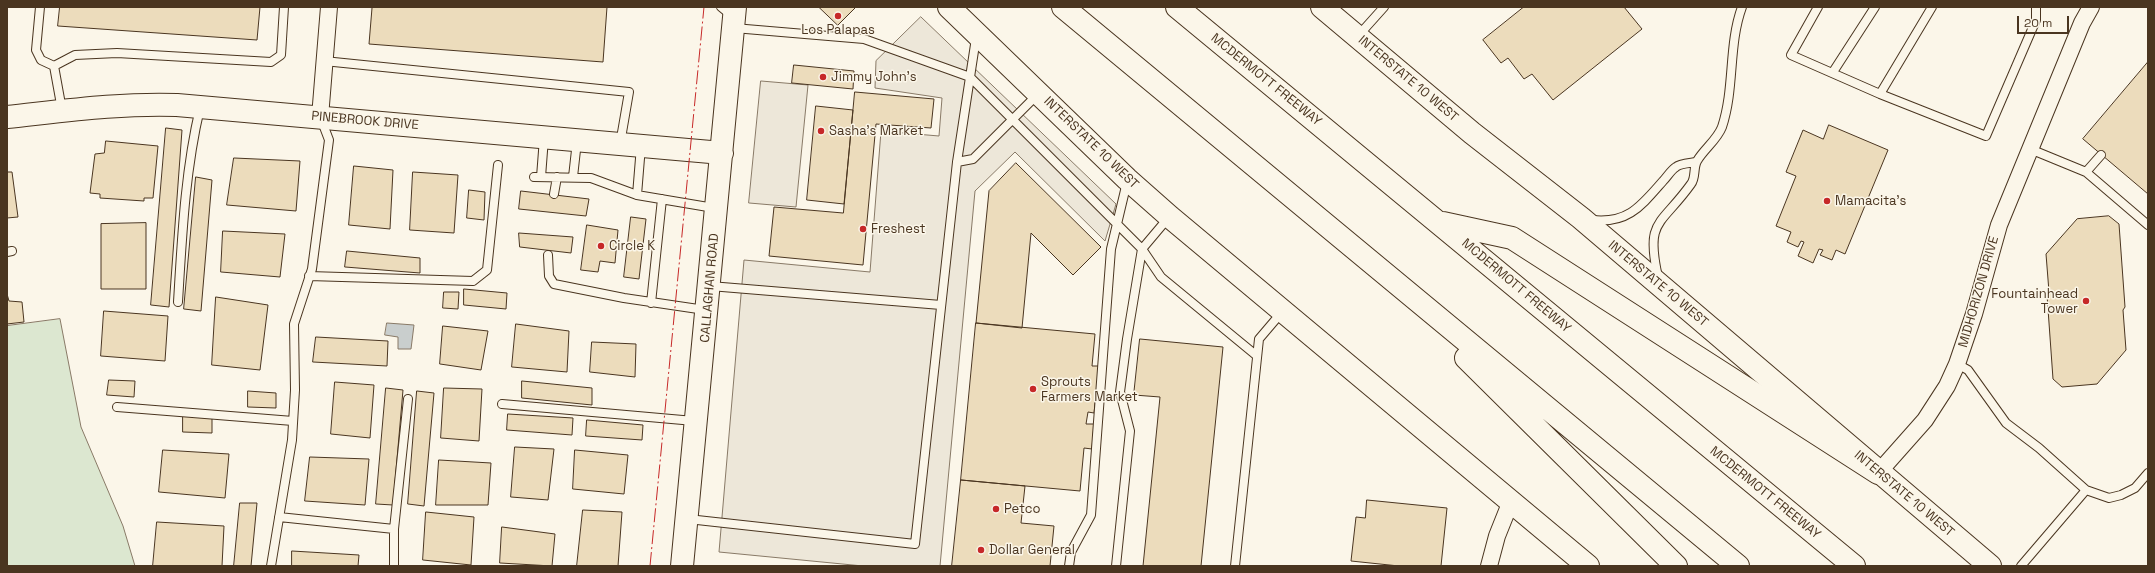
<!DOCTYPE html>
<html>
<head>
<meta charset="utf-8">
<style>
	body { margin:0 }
	#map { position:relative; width:2155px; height:573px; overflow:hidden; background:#fbf6e9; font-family:"Space Grotesk",sans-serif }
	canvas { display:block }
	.frame { position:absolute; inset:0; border:8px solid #4a3520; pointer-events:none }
	.scale { position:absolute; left:2017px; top:16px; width:52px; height:18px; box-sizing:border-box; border:2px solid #4a3520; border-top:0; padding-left:5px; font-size:12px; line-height:14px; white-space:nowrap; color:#4a3520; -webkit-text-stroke:3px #fbf6e9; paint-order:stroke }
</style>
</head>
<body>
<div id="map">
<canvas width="2155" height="573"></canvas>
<div class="frame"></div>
<div class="scale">20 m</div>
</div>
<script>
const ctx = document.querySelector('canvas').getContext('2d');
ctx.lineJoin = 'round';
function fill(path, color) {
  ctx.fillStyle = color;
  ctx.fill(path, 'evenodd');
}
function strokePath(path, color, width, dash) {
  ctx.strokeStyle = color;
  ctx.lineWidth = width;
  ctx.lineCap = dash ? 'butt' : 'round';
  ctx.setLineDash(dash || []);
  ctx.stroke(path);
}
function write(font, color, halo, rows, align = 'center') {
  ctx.font = font + ' "Space Grotesk",sans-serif';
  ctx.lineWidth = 3;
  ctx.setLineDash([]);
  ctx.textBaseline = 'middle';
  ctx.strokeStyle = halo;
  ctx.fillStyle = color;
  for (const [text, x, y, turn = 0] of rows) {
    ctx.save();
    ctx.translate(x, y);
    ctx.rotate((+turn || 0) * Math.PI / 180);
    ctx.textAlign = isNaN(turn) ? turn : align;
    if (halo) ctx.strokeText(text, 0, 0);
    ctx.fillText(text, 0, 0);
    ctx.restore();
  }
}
const green = new Path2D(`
	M60 319 81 427 123 526 135 566H7V326Z`);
fill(green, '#dce7d0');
strokePath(green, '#887966', 1);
const parking = new Path2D(`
	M921 17 1116 204 1105 241 1015 152 975 191 940 566H863L719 552 744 260 870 272 881 131 939 136 942 98 875 88 876 61Z
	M761 81 808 85 796 207 749 203Z`);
fill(parking, '#ede7d9');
strokePath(parking, '#887966', 1);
const water = new Path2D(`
	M387 323 414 325 411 349H398V337L385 335Z`);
fill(water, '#c9cecd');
strokePath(water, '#887966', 1);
const building = new Path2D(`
	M60 7H260L257 40 58 26Z
	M357 7H607L603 62 369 44 372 8Z
	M819 7H856L838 25Z
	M1524 7H1624L1642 29 1553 100 1532 74 1524 79 1508 58 1501 63 1483 40Z
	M2148 62V194L2083 139Z
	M794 65 854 71 853 89 792 83Z
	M855 92 934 99 931 128 876 124 863 265 769 256 774 207 843 213Z
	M816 106 853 110 844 204 807 200Z
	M1829 125 1888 150 1845 254 1836 250 1832 260 1820 255 1823 250 1819 249 1813 263 1798 256 1804 242 1801 241 1798 247 1787 242 1791 232 1776 226 1796 176 1786 172 1803 130 1823 139Z
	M166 128 182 130 169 307 151 305Z
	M106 141 158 146 153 198H144V201L100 198V194L90 193 95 154 104 153Z
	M234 158 300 161 296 211 227 205Z
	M1016 163 1101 247 1073 275 1031 233 1022 328 976 323 989 191Z
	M354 166 393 170 390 229 349 225Z
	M7 172H12L18 217 7 218Z
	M413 172 458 175 454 233 410 230Z
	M196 177 212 180 201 311 184 309Z
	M469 190 485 192 484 220 467 218Z
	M521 191 589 199 586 216 519 209Z
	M2109 216 2119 224 2125 307 2123 310 2126 350 2097 384 2062 387 2053 379 2047 295 2049 292 2046 254 2077 219Z
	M631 217 646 219 639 279 624 277Z
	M146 223V289H101V224Z
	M587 225 618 230 615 263 600 261 598 272 581 270Z
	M223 231 285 234 280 277 221 272Z
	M519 233 573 237 571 253 520 247Z
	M347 251 420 258V273L345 267Z
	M464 289 507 293 506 309 464 305Z
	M444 292H459L458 309 443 308Z
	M7 294 9 301 22 302 24 322 7 324Z
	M216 297 268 305 260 370 212 365Z
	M104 311 168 316 165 361 101 356Z
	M976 323 1095 334 1092 366H1099L1094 413 1088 412 1086 424H1094L1092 449 1084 448 1080 491 961 480Z
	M516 324 569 331 567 372 512 367Z
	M443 326 488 331 481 370 440 364Z
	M316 337 388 341 387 366 313 362Z
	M1140 339 1223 347 1201 566H1143L1160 397 1134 395Z
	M592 342 636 344 635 377 590 372Z
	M109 380 135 381 134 397 107 395Z
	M522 381 592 388V405L522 398Z
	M335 382 374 385 370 438 331 434Z
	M386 388 403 390 393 505 376 504Z
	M444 388 482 389 479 441 441 438Z
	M248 391 276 393V408L248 407Z
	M417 391 434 393 424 506 408 504Z
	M508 414 573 418 572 435 507 430Z
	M183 416 212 418V433L183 432Z
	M587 420 643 425 642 440 586 436Z
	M515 447 554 449 548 500 511 497Z
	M163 450 229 454 225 498 159 492Z
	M575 450 628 455 624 494 573 489Z
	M310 457 369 459 365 505 305 501Z
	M439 460 491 463 488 505H436Z
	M961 480 1025 486 1021 523 1054 526 1050 566H952Z
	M1367 500 1447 508 1441 566H1399L1351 561 1356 517 1365 518Z
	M240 503H257L251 566H234Z
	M583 510 622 512 618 566H577Z
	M426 512 474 517 471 565 423 560Z
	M157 522 224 526 222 566H153Z
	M502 527 555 534 552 566 500 563Z
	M292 551 359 555 358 566H292Z`);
fill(building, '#ecdcbc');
strokePath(building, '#4a3520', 1);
const lane = new Path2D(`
	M40 7 36 50 41 60 54 66 62 110
	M721 7 732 16
	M1818 7 1791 55 1880 94 1986 136 2036 20V7
	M734 28 864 39 970 77 1142 249 1161 277 1257 356
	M1358 36 1384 7
	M324 61 629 92 620 144
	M54 66 75 55 117 53 271 62 281 55 284 7
	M1833 72 1875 7
	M1880 94 1932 7
	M2030 149 2086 172 2148 225
	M957 162 973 159 1038 94
	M2086 172 2101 155
	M534 177 591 178 637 195 714 208
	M541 177 544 138
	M573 177 577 141
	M554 194 557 177
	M637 195 641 146
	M1592 220C1628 224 1641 206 1663 181 1667 177 1671 170 1676 167 1680 163 1691 163 1696 162
	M7 252 12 251
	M548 255 549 276 554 284 624 298 705 310
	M309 276 473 281 487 270 498 165
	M1658 277C1645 219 1661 226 1691 184 1696 178 1693 168 1697 161 1704 149 1717 140 1722 127 1735 88 1728 45 1742 7
	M710 286 941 305
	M178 302C182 237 185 171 200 108
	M651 303 662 199
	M1957 364 1968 370 2006 423 2039 448 2086 490 2109 498 2121 495 2135 488 2148 473
	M502 404 694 421
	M117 407 293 421
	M279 517 394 529 408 399
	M688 519 915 544 957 162 976 38
	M271 566 292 440 295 390 294 324 312 269 329 140 321 119
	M394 566V529
	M1069 566 1071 552 1091 515 1111 249 1127 182
	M1116 566 1130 431 1120 392 1127 339 1142 249 1169 217
	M1235 566 1259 339 1282 312
	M2021 566 2086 490`);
const street = new Path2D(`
	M320 117 329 7
	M1878 473 1925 420 1947 386 1957 364 1974 314 1999 225 2082 23 2091 7
	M1489 566 1497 536 1511 501`);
const secondary = new Path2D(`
	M949 7 1127 179 1170 217 1588 566
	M1322 7 1472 133 1581 218 1990 566
	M7 117C64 111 120 103 177 105L722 153
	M682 566 735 7`);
const highway = new Path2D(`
	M1063 7 1738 566
	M1177 7 1854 566
	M1443 223 1512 238 1878 473
	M1466 358 1676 566`);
strokePath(lane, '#4a3520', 10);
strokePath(street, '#4a3520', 18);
strokePath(secondary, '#4a3520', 24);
strokePath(highway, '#4a3520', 24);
strokePath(lane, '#fbf6e9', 8);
strokePath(street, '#fbf6e9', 16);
strokePath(secondary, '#fbf6e9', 22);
strokePath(highway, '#fbf6e9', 22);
strokePath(new Path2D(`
	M650 566 704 7`), '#c62828', 1, [14, 3, 2, 3]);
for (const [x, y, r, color] of [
	[838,16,4,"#c62828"],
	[823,77,4,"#c62828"],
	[821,131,4,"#c62828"],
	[1827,201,4,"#c62828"],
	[863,229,4,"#c62828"],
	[601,246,4,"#c62828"],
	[2086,301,4,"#c62828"],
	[1033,389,4,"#c62828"],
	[996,509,4,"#c62828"],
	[981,550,4,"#c62828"]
]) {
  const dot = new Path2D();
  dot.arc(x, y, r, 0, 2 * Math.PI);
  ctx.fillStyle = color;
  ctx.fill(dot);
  strokePath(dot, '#fbf6e9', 1.5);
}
write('13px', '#4a3520', '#fbf6e9', [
	["Los Palapas",838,30,"center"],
	["Jimmy John's",831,77],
	["Sasha’s Market",829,131],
	["Mamacita's",1835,201],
	["Freshest",871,229],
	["Circle K",609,246],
	["Fountainhead",2078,294,"right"],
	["Tower",2078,309,"right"],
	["Sprouts",1041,382],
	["Farmers Market",1041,397],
	["Petco",1004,509],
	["Dollar General",989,550]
], 'left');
write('13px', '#4a3520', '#fbf6e9', [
	["INTERSTATE 10 WEST",1408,79,40],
	["MCDERMOTT FREEWAY",1266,80,39],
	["PINEBROOK DRIVE",365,121,5],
	["INTERSTATE 10 WEST",1091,143,44],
	["INTERSTATE 10 WEST",1658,284,40],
	["MCDERMOTT FREEWAY",1516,286,40],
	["CALLAGHAN ROAD",710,288,-85],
	["MIDHORIZON DRIVE",1979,292,-74],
	["MCDERMOTT FREEWAY",1765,493,39],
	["INTERSTATE 10 WEST",1904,494,40]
]);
</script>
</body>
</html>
